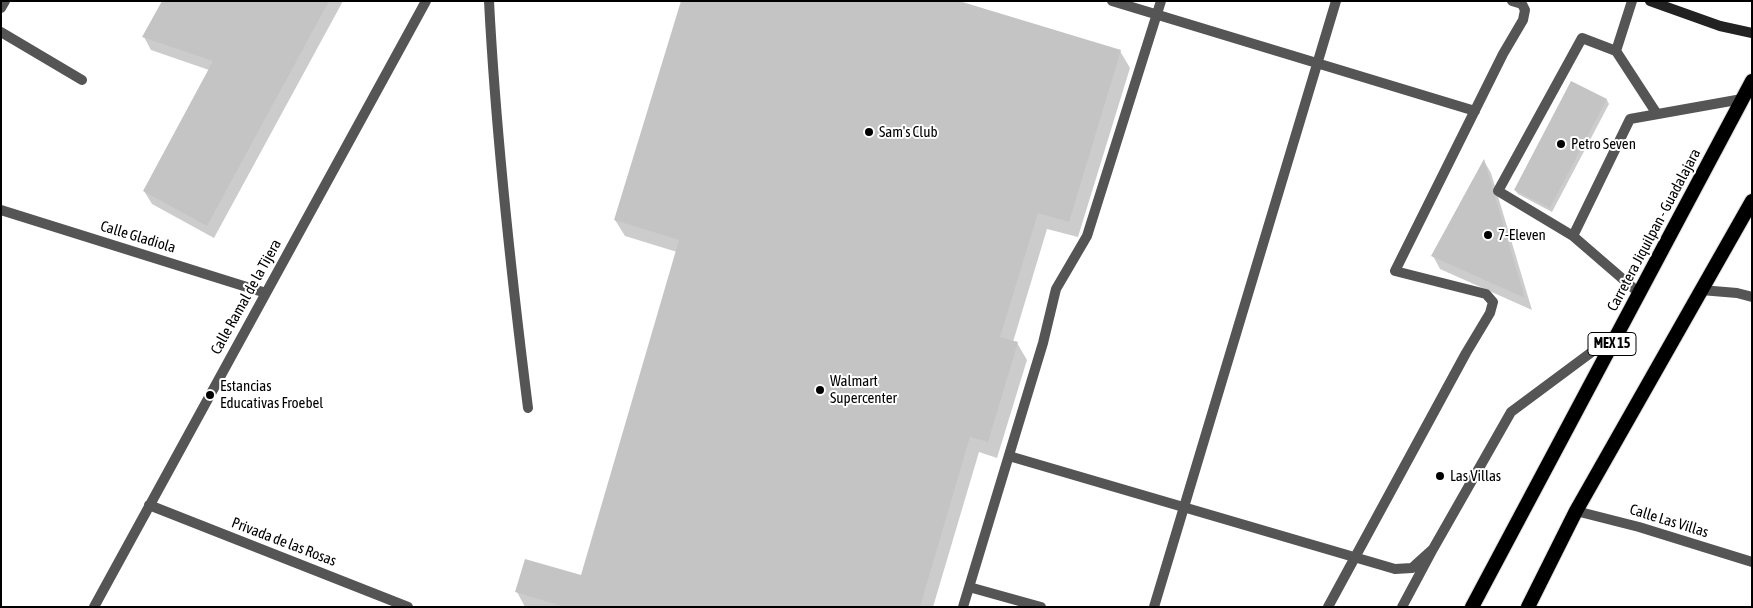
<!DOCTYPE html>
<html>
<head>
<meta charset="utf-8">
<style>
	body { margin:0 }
	#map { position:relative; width:1753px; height:608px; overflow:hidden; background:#fff; font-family:"Asap Condensed",sans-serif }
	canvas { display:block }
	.frame { position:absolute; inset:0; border:2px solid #000; pointer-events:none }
</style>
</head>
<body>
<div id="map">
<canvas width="1753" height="608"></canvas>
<div class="frame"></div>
</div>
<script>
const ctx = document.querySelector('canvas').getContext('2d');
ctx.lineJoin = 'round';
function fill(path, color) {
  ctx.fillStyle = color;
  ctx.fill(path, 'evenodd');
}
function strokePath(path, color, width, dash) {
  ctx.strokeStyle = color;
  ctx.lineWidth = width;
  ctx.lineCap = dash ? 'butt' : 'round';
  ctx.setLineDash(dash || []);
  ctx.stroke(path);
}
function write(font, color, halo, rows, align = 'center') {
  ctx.font = font + ' "Asap Condensed",sans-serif';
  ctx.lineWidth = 4;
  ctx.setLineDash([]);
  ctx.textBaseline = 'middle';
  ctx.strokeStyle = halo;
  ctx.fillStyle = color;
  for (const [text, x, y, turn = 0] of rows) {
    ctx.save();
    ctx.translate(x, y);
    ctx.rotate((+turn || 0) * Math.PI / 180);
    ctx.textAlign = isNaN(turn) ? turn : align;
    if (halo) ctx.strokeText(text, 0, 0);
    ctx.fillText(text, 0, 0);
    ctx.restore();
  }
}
fill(new Path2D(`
	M163 1H343L214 238 152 204 144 191 209 70 151 50 144 37Z
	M1120 51 1130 68 1078 237 1047 229 1013 342 1017 343 1027 360 997 458 979 452 933 607H525L517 592 582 577 677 252 625 236 615 220Z
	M1572 82 1607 100 1609 104 1552 212 1518 194 1515 190Z
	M1484 161 1491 173 1532 310 1440 269 1433 256Z`), '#0003');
fill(new Path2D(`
	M162 1H329L207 226 143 191 213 61 142 37Z
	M681 1H959L1121 50 1069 222 1038 213 1000 337 1018 342 988 442 970 437 920 607H565L515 592 525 559 581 575 679 240 614 220Z
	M1571 81 1607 99 1550 208 1514 190Z
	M1484 159 1525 298 1431 256Z`), '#c4c4c4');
const trunk = new Path2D(`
	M1472 607 1752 81
	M1528 607 1576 511 1752 201`);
strokePath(trunk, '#dbdbdb', 16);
strokePath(new Path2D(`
	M489 1C496 137 511 273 528 408
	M1112 1 1475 111
	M1632 1 1616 51 1657 114
	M1573 236 1498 191 1582 38 1616 51
	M1639 293 1573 236 1630 119 1742 99
	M1009 456 1395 569 1412 568 1433 549
	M969 587 1041 607
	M963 607 1043 343 1056 289 1087 236 1161 1
	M1154 607 1336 1
	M1328 607 1466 353 1490 313 1493 302 1486 294 1395 271 1503 54 1523 20 1525 10 1522 4 1512 1
	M1402 607 1433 549 1511 412 1616 334`), '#555', 10);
strokePath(new Path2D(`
	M1 8 5 1
	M1 32 82 80
	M1 210 266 293
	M1701 290 1737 293 1752 297
	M149 505 408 607
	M1576 511 1639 527 1752 562
	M94 607 426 1`), '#555', 10);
strokePath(new Path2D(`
	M1650 1 1720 26 1752 33`), '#222', 10);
strokePath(trunk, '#000', 14);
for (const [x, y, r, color] of [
	[869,132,5,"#000"],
	[1561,144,5,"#000"],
	[1488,235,5,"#000"],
	[820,390,5,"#000"],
	[210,395,5,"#000"],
	[1440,476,5,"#000"]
]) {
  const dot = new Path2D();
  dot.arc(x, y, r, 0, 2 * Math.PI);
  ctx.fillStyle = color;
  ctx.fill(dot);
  strokePath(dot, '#fff', 2);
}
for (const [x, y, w] of [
	[1612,344,48]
]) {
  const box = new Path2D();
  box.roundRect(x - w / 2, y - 11.5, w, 23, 4);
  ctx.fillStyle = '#fff';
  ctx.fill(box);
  strokePath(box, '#000', 1);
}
write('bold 14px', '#000', null, [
	["MEX 15",1612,344]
]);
write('15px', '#000', '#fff', [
	["Sam's Club",879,132],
	["Petro Seven",1571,144],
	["7-Eleven",1498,235],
	["Walmart",830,381],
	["Supercenter",830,398],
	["Estancias",220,386],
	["Educativas Froebel",220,403],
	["Las Villas",1450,476]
], 'left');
write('15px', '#000', '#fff', [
	["Carretera Jiquilpan - Guadalajara",1654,230,-62],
	["Calle Gladiola",138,237,17],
	["Calle Ramal de la Tijera",246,297,-61],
	["Calle Las Villas",1669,521,17],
	["Privada de las Rosas",284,542,21]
]);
</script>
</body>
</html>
